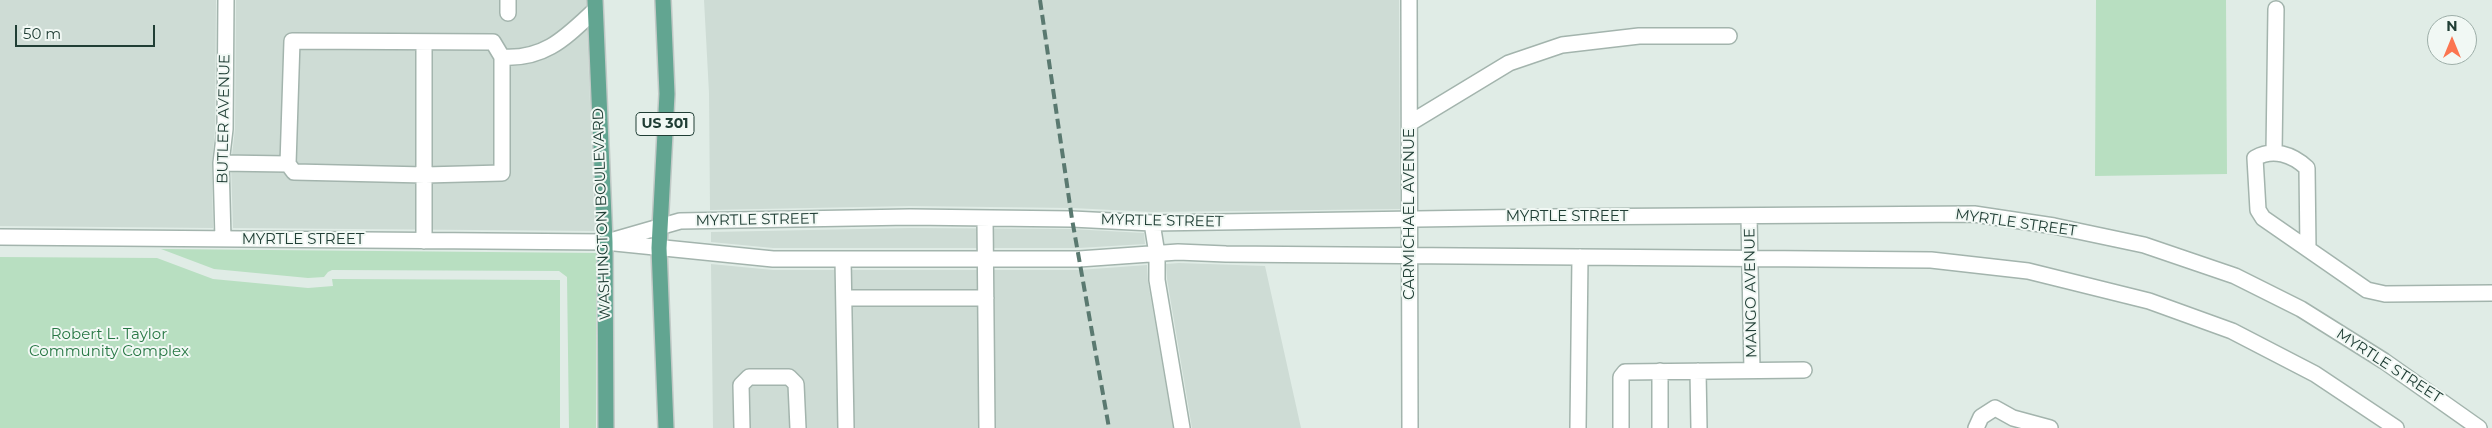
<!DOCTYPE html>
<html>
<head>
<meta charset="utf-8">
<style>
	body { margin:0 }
	#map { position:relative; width:2492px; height:428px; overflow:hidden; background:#e0ece6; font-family:Montserrat,sans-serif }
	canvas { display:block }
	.north { position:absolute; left:2427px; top:15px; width:50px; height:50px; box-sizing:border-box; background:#f1f8f4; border:1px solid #9daea8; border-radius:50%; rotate:0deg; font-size:14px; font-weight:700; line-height:20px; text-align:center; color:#203e35 }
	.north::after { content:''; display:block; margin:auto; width:18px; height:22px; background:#fb7550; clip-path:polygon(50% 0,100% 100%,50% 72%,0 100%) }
	.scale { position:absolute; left:15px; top:25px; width:140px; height:22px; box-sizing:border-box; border:2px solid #203e35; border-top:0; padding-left:6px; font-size:15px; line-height:18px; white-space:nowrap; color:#203e35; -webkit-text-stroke:4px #f1f8f4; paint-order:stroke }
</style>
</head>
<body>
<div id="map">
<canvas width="2492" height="428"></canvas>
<div class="north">N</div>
<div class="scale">50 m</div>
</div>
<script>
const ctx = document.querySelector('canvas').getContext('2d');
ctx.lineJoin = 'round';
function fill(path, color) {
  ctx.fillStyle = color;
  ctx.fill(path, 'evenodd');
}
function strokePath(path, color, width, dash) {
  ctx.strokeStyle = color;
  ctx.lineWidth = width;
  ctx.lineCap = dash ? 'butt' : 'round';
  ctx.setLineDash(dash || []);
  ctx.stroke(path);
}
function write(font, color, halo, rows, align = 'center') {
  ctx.font = font + ' Montserrat,sans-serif';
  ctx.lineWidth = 4;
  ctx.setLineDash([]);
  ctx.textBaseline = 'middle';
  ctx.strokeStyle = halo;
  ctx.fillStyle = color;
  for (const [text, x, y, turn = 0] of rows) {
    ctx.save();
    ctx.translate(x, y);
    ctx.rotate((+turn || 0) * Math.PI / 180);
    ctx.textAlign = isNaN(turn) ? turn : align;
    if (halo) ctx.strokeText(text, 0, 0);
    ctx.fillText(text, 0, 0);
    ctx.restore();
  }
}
fill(new Path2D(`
	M0 0H216L215 129 212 164 213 228 0 226Z
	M236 0H586L595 231 233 228 231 164 235 129Z
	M704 0H1399L1400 209 1152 212 1072 208 910 206 710 210 709 93Z
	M910 228 1071 229 1144 233 1145 244 1079 248H773L711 242V232Z
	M1179 263 1265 266 1301 428H1192L1167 279 1166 264Z
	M711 264 773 270H1079L1147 265 1148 282 1173 428H713Z`), '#cedcd5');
fill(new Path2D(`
	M2096 0H2226L2227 174 2095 176Z
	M161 249 596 253V428H569L567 277 559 271 332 270 328 272 324 277 308 278 214 269Z
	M0 257 157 258 213 279 308 288 333 286 332 279 560 280V428H0Z`), '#b8dfc1');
const minor = new Path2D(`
	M508 0V13
	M1409 0 1410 428
	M424 42V241
	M502 57 493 42 292 41 288 164 294 172 425 175 502 173V57C545 60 566 37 595 10
	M1410 123 1509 63 1562 45 1639 36H1729
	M2274 153 2276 9
	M221 163 288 164
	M1749 217 1752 370
	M985 218 987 428
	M1152 223 1157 254V280L1182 428
	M0 237 605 242 773 259H1079L1178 252 1226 254 1931 260 2028 271 2149 301 2232 331 2315 374 2396 428
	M223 239 221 163 225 129 226 0
	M614 240 680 221 910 217 1072 219 1152 223 1549 217 1974 214 2054 226 2144 245 2235 276 2301 309 2384 361 2479 428
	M2308 249 2307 168C2292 154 2273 148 2255 158L2258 210 2263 218 2367 290 2385 294 2492 293
	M843 259 846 428
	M844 298H986
	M1660 371V428
	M1698 371 1699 428
	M742 428 741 385 749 377H789L796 384 798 428
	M1578 428 1580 257
	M1621 428V377L1625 372 1804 370
	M1976 428 1981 417 1995 408 2013 418 2050 428`);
const major = new Path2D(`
	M595 0 605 242 606 428
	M663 0 667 94 659 248 666 428`);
strokePath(minor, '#a3b4ad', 18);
strokePath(major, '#c1c9c6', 18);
strokePath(minor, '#fff', 15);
strokePath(major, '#62a591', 15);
strokePath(new Path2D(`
	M1040 0 1072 219 1109 428`), '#5a7970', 4, [10, 5]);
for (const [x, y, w] of [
	[665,124,58]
]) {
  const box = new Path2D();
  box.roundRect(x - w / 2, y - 11.5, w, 23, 4);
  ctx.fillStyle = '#f1f8f4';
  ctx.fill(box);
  strokePath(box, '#203e35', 1);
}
write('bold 14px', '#203e35', null, [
	["US 301",665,124]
]);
write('15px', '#203e35', '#f1f8f4', [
	["BUTLER AVENUE",224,119,-89],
	["WASHINGTON BOULEVARD",602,214,-92],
	["CARMICHAEL AVENUE",1410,214,-90],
	["MYRTLE STREET",1567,217],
	["MYRTLE STREET",757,220,-1],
	["MYRTLE STREET",1162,221,1],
	["MYRTLE STREET",2016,223,8],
	["MYRTLE STREET",303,240],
	["MANGO AVENUE",1751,293,-91],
	["MYRTLE STREET",2389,366,33]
]);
write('15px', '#277744', '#f1f8f4', [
	["Robert L. Taylor",109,335],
	["Community Complex",109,352]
]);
</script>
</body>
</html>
